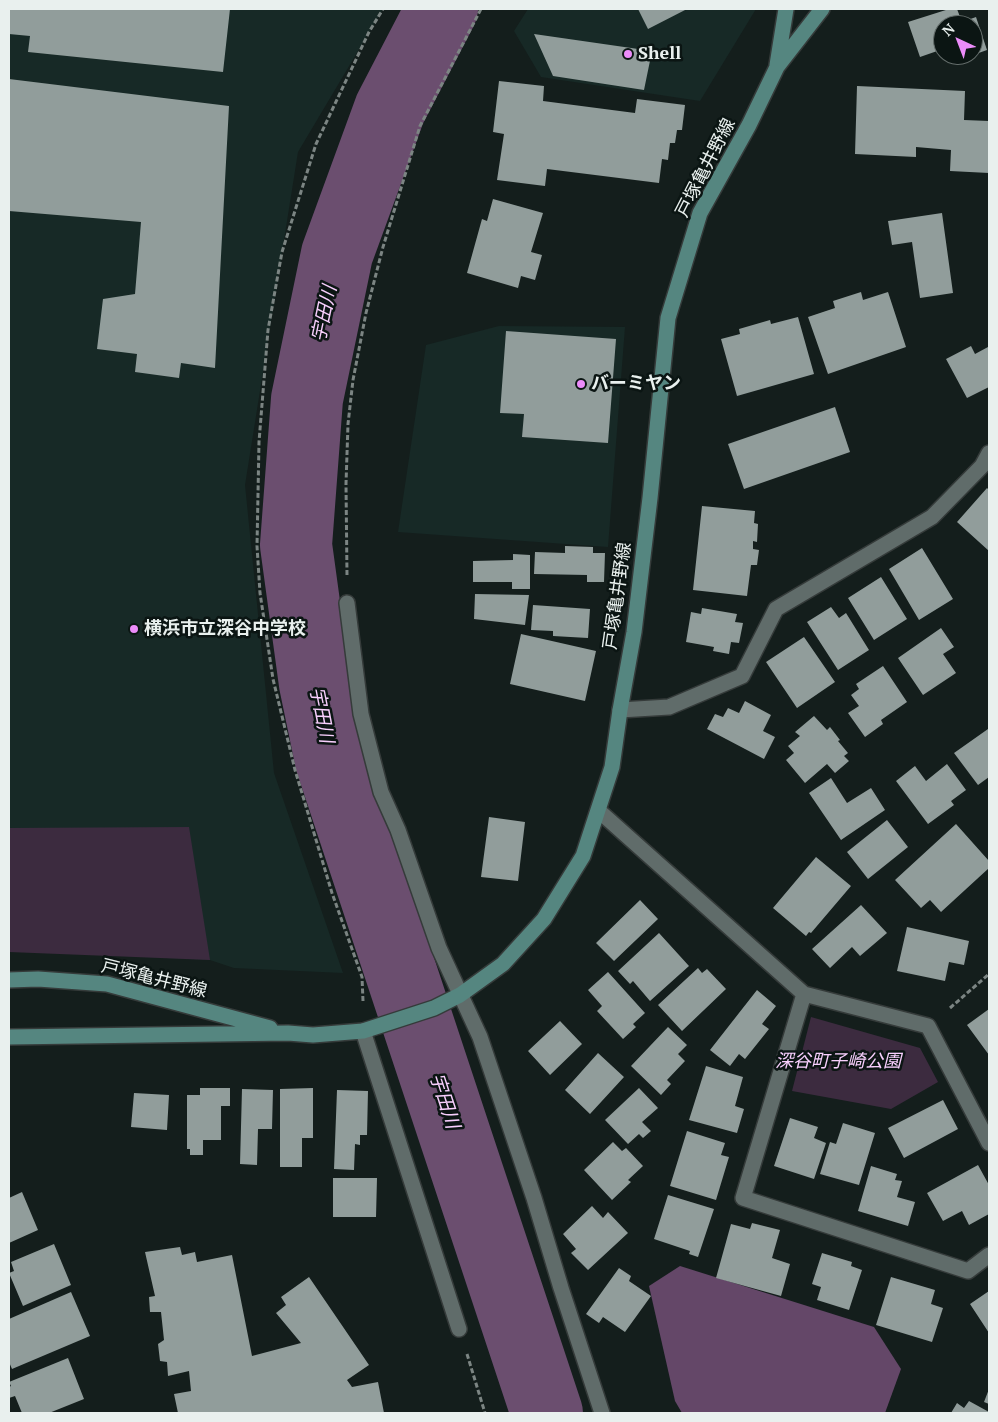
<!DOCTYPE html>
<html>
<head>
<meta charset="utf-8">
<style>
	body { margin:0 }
	#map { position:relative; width:998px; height:1422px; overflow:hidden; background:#141e1c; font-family:"PT Serif",serif }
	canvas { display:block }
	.frame { position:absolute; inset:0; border:10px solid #e9f0ee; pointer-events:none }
	.north { position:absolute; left:933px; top:15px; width:50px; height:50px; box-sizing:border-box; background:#0b1513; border:1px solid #646d6b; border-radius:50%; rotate:317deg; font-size:14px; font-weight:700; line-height:20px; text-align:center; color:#e9f0ee }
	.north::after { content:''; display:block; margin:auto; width:18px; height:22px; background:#ec8cfa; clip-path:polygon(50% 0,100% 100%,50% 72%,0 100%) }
</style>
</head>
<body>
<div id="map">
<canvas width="998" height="1422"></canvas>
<div class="frame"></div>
<div class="north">N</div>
</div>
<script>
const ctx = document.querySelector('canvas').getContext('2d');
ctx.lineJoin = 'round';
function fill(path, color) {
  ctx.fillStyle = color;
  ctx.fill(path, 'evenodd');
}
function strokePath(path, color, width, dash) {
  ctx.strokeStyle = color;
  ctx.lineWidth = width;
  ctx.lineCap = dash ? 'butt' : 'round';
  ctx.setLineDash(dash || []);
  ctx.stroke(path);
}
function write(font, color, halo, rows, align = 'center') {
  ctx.font = font + ' "PT Serif","Noto Sans JP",serif';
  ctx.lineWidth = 5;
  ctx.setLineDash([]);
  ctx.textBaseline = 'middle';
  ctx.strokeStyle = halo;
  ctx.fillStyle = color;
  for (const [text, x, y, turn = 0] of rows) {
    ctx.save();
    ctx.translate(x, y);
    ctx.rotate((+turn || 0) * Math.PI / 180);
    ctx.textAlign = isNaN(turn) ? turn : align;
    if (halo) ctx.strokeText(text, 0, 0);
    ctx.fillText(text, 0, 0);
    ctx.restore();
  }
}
fill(new Path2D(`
	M9 9H383L298 152 245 485 274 773 343 973 234 968 210 960 9 951Z
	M528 9H756L700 101 541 77 514 31Z
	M499 326 625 327 608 547 398 532 426 345Z`), '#172926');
fill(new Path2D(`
	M189 827 210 960 9 952V828Z
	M811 1017 920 1048 938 1082 891 1109 792 1091Z`), '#3c2b3f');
fill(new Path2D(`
	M680 1266 874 1327 901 1369 885 1413H682L675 1401 649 1286Z`), '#644768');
strokePath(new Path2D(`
	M442 9 390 109 337 254 307 399 296 545 315 684 331 761 547 1413`), '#6b4e6f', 72);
fill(new Path2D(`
	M9 9H230L223 72 28 52 30 36 9 34Z
	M638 9H687L648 29Z
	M949 9H957L962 22 976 17 987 50 973 55V25H943V49L920 57 908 22Z
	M534 34 652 51 644 90 553 76Z
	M9 79 229 106 215 368 181 363 179 378 135 372 137 354 97 349 103 299 135 294 141 222 9 211Z
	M499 81 544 86 543 101 635 113 637 99 685 105 682 130H677L675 143H670L668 160 662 159 659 183 547 169 545 186 497 180 504 134 493 132Z
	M857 86 965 91 964 120 989 121V173L950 171 951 150 916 147V157L855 154Z
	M493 199 543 213 531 252 542 255 535 280 521 276 518 288 467 273 482 219 487 221Z
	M942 213 953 293 920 298 912 242 892 245 888 221Z
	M861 292 863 300 888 292 906 347 828 374 808 317 835 308 833 301Z
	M798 317 814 374 737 396 721 339 740 334 739 329 770 320 771 324Z
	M506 331 616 339 608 443 522 437 524 414 500 413Z
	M971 346 975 354 988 347 989 350V387L967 398 946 359Z
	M835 407 850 452 744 489 728 444Z
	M987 488 989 490V551L957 522Z
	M702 506 755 511 754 523 758 524 757 542 753 541V549L759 550 757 565H751L747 596 693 590Z
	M565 546 593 547V553H605L604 582H587V575L534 574 535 552 565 553Z
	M922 548 953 599 919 620 889 569Z
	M513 554 530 555V589H512V582H473V561L513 560Z
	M881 577 907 619 874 640 848 598Z
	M475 594 529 595 525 625 474 619Z
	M533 605 590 609 588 638 553 636V631L531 630Z
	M831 607 839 618 846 613 869 650 838 670 807 622Z
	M702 608 737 614 735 622 743 623 739 643 731 642 729 654 713 651 714 647 686 642 691 612 701 614Z
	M941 628 954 647 943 654 956 673 923 695 898 658Z
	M521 634 596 651 585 701 510 684Z
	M804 637 835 682 797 708 766 662Z
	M883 666 907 702 881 720 883 724 865 737 848 713 859 706 851 695 859 689 856 684Z
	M745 701 771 715 763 731 775 737 764 759 707 729 715 714 723 717 728 708 739 713Z
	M814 716 827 730 830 727 840 740 838 741 848 753 844 756 849 761 835 773 827 764 805 783 786 760 794 753 788 746 800 736 795 732Z
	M988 729 989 777 978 785 954 753Z
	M947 764 966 790 951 801 954 805 928 824 896 781 915 766 926 781Z
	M831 778 847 803 871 788 885 810 841 840 809 793Z
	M489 817 525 822 518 881 481 877Z
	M887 820 908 847 868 879 847 852Z
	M956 824 989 861V868L941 912 930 900 921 908 895 880Z
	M816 857 851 886 811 933 809 932 806 936 773 908Z
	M640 900 658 919 614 961 596 943Z
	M861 905 887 933 860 956 852 947 830 968 812 949Z
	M907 927 969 941 964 965 949 962 945 981 897 971Z
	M659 933 689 966 650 1001 633 981 630 984 618 971Z
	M698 968 702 973 707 969 726 989 682 1031 658 1005Z
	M608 972 645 1013 633 1024 636 1027 623 1039 597 1011 602 1006 588 990Z
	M757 990 776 1006 762 1024 769 1029 745 1059 739 1054 730 1066 710 1050Z
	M989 1009V1055L967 1025Z
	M560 1021 582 1044 550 1075 528 1051Z
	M668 1027 687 1045 678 1054 685 1061 667 1080 671 1084 661 1095 631 1066Z
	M598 1053 624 1077 590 1114 565 1090Z
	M706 1066 743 1077 735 1106 744 1109 737 1133 689 1120Z
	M200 1088H230V1106H221V1140H203V1155H190V1149H187V1095H200Z
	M313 1088V1138H302V1167H280V1089Z
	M639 1088 658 1108 642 1122 651 1131 643 1138 639 1134 628 1144 605 1120Z
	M242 1089 273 1090 272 1129H258L257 1165 240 1164Z
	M337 1090 368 1091 367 1135H360V1145L355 1144 354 1170 334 1169Z
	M134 1093 169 1095 167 1130 131 1127Z
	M943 1100 958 1129 904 1158 888 1128Z
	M790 1118 818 1127 814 1138 826 1143 814 1179 774 1166Z
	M843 1123 875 1133 859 1185 820 1174 830 1142 836 1144Z
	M687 1131 725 1143 721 1155 729 1157 716 1200 670 1186Z
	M613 1142 622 1151 626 1148 643 1166 628 1180 631 1182 612 1200 584 1170Z
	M978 1165 989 1185V1214L969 1225 962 1211 943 1221 927 1193Z
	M871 1166 897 1174 895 1180 902 1181 897 1197 915 1202 908 1226 858 1211Z
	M333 1178H377L376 1217H333Z
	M22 1192 38 1230 9 1243V1198Z
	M668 1195 714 1209 698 1257 689 1254 690 1251 654 1239Z
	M592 1206 603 1218 608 1212 628 1233 588 1270 571 1253 576 1249 563 1234Z
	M752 1223 780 1230 772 1258 790 1264 781 1296 716 1278 731 1224 750 1229Z
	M54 1244 71 1285 23 1306 9 1273 14 1271 11 1262Z
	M180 1247 182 1255 195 1252 197 1262 232 1255 252 1356 301 1343 276 1313 286 1305 281 1297 309 1277 369 1365 347 1380 352 1387 378 1382 384 1413H178L174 1394 191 1391 189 1371 168 1376 167 1362 160 1361 158 1344 164 1340 161 1312H150L149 1297 155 1296 145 1252Z
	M822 1253 852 1262 851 1266 862 1270 849 1310 817 1300 821 1287 812 1284Z
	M619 1268 631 1276 629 1281 651 1296 625 1332 603 1317 599 1323 586 1314Z
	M891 1277 935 1290 931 1304 943 1308 932 1342 876 1325Z
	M989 1291V1333L970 1304Z
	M71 1292 90 1336 12 1369 9 1362V1319Z
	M68 1358 84 1399 49 1413H22L15 1396 9 1398V1387L11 1386 9 1382Z
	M989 1389V1404L984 1402Z
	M969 1401 989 1412V1413H951L957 1403 964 1408Z`), '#919d9b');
const street = new Path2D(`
	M347 603 361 714 381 792 398 830 439 948 480 1037 534 1198 561 1288 602 1413
	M620 710 669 707 742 676 776 609 932 517 982 466 989 453
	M599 811 804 994 928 1026 989 1143
	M804 994 743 1198 968 1271 989 1255
	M363 1031 459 1329`);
const secondary = new Path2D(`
	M777 65 786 9
	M9 980 38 979 107 984 270 1028
	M9 1037 288 1033 313 1035 363 1031 434 1008 460 995 503 964 544 919 583 856 612 767 620 710 634 632 650 498 668 318 700 213 749 125 777 67 822 9`);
strokePath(street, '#353b3a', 18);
strokePath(secondary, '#353b3a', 18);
strokePath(new Path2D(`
	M347 575 346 484 348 424 353 380 366 313 383 247 420 126 481 9
	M363 1001 362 977 332 893 295 770 273 679 260 593 257 546 259 442 268 330 282 252 316 144 369 32 383 9
	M950 1008 989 974
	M467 1354 485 1413`), '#7c8583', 3, [5, 2.5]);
strokePath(street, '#606c6a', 15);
strokePath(secondary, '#558680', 15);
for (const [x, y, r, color] of [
	[628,54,5,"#ec8cfa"],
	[581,384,5,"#ec8cfa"],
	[134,629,5,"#ec8cfa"]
]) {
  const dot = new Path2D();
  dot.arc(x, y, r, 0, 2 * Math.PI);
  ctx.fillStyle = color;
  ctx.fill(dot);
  strokePath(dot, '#0b1513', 2);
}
write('bold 18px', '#e9f0ee', '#0b1513', [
	["Shell",638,54],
	["バーミヤン",591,384],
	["横浜市立深谷中学校",144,629]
], 'left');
write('18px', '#e9f0ee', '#0b1513', [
	["戸塚亀井野線",706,168,-63],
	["戸塚亀井野線",618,596,-82],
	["戸塚亀井野線",154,979,14]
]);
write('italic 18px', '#f8cffd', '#0b1513', [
	["深谷町子崎公園",838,1062]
]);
write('italic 19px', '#f8cffd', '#0b1513', [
	["宇田川",325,314,-78],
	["宇田川",321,715,79],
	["宇田川",444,1101,72]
]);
</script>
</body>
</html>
